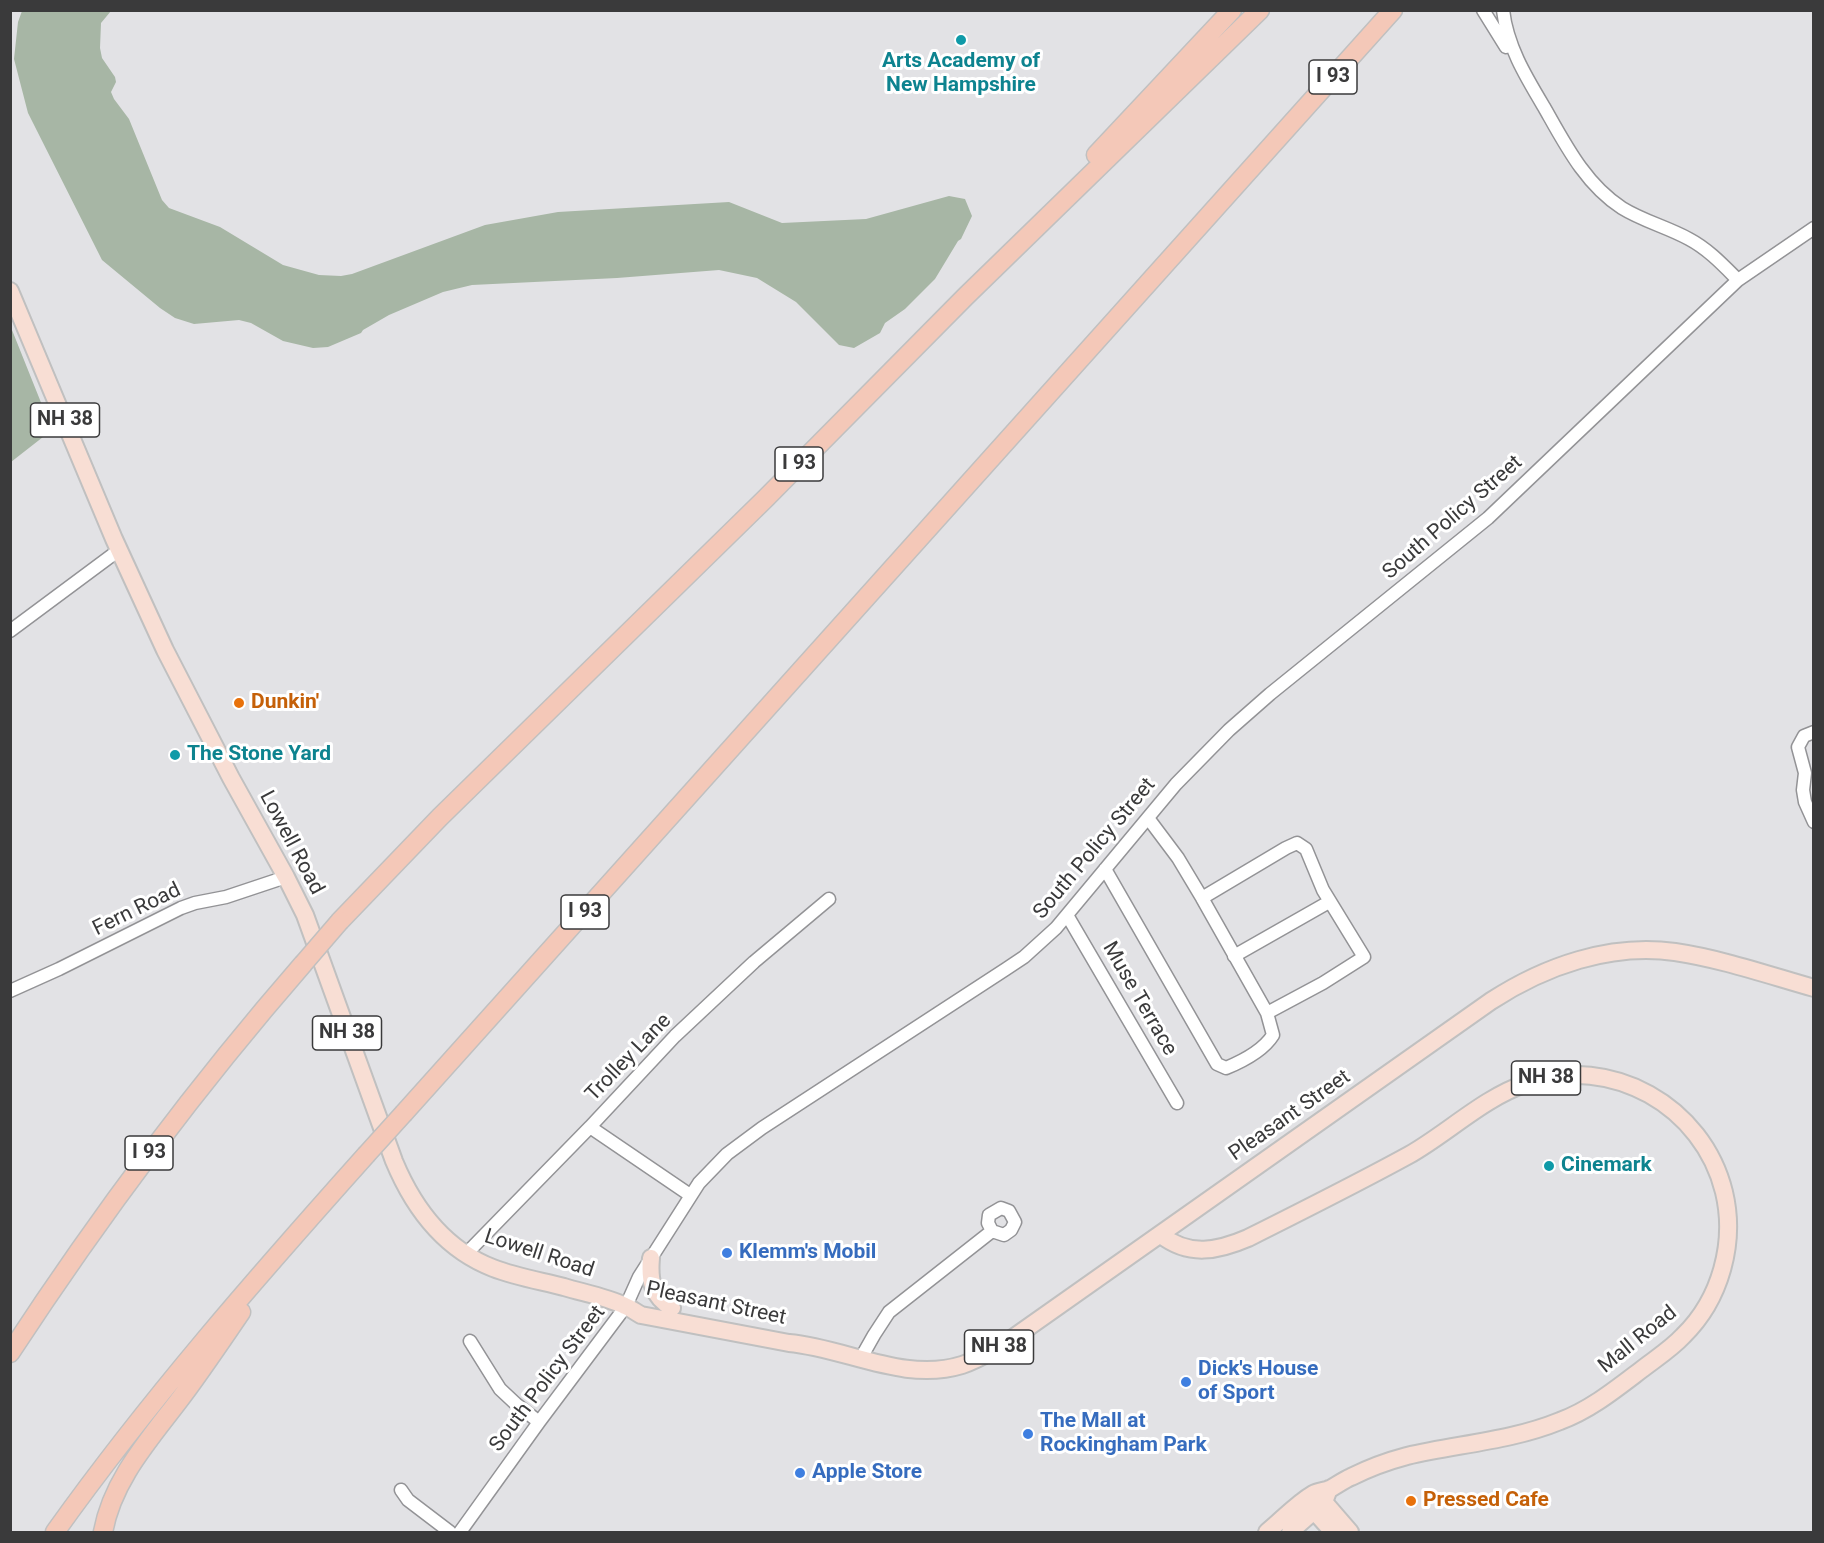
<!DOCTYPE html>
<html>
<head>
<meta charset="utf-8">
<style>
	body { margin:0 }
	#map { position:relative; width:1824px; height:1543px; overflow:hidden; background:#e2e2e5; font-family:Roboto,sans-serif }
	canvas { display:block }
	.frame { position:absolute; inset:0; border:12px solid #3a3a3b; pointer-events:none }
</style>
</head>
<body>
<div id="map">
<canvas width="1824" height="1543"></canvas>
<div class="frame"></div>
</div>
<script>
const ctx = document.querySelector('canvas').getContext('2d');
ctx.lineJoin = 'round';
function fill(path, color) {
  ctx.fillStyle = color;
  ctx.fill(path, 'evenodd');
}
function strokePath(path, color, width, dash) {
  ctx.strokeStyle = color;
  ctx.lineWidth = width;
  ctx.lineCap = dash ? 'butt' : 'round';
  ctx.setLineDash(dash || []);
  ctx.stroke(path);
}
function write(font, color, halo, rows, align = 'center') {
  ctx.font = font + ' Roboto,sans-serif';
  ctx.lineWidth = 6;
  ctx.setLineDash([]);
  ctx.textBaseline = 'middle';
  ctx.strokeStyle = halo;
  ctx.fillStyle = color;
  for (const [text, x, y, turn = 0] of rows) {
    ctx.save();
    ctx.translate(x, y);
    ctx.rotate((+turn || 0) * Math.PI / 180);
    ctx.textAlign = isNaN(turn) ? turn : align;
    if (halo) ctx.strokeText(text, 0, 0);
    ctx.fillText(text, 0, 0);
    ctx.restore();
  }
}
fill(new Path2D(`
	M22 11H111L101 23 100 48 102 58 115 77 116 82 111 92 114 99 129 119 162 200 169 208 220 227 283 265 319 275 341 276 352 274 485 225 558 212 729 202 782 223 866 219 949 196 965 199 972 216 961 239 958 241 935 279 905 309 885 323 880 333 854 348 839 345 796 302 757 278 719 270 617 278 472 285 443 292 389 315 363 330 361 333 328 347 313 348 283 341 251 323 239 320 194 324 175 318 160 308 102 260 28 113 14 59 18 22Z
	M10 325 52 430 11 462H10Z`), '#a7b6a5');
const minor = new Path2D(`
	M1483 10 1506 47
	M1503 10C1507 46 1526 77 1544 107 1565 144 1585 184 1622 208 1643 221 1667 227 1689 239 1708 249 1723 265 1738 280
	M10 631 119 550
	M1814 732 1804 736 1798 747 1805 773 1803 790 1805 802 1814 822
	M1148 818 1178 858 1202 898 1267 1013 1323 983 1364 957 1323 890 1306 849 1297 843 1286 848 1202 898
	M1105 869 1217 1064 1226 1068C1243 1061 1263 1051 1273 1035L1267 1013
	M1067 915 1177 1103
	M1234 956 1329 902
	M10 991 59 969 181 908 195 903 226 897 286 877
	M590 1127 690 1195
	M466 1254 590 1127 675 1036 754 962 829 899
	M470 1341 500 1389 516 1404 539 1422
	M861 1358 874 1335 889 1312 992 1231 1004 1235 1011 1230 1015 1222 1009 1211 1001 1208 989 1215 988 1223 992 1231
	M401 1490 408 1500 450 1532
	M460 1532 539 1422 626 1306 639 1277 699 1183 727 1154 762 1128 1006 969 1024 957 1056 928 1176 784 1229 730 1270 694 1488 518 1738 280 1814 228`);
const major = new Path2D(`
	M10 291 114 539 165 650 231 778 286 877 305 915 394 1161C414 1209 444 1249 493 1268 516 1277 541 1281 564 1287 584 1293 606 1297 625 1306 631 1308 635 1312 641 1315L789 1343C846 1348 904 1383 962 1365 977 1360 990 1352 1003 1345L1491 1001C1545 966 1610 943 1675 952 1722 959 1768 975 1814 988
	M1161 1235C1189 1257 1218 1251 1248 1238 1302 1211 1356 1184 1409 1155 1448 1133 1483 1098 1527 1083 1611 1054 1703 1106 1724 1192 1736 1242 1721 1299 1683 1336 1671 1349 1655 1359 1641 1370 1616 1389 1590 1410 1560 1421 1511 1441 1458 1444 1407 1456 1388 1461 1369 1468 1351 1477 1344 1480 1337 1485 1330 1489 1325 1491 1318 1491 1313 1494 1296 1504 1282 1520 1267 1532
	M651 1258C649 1280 652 1296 672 1308
	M1318 1495 1350 1532
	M1307 1503 1333 1532
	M1290 1532 1324 1502 1329 1489`);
const highway = new Path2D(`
	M1096 155 1232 10
	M340 921 440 817 765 499 966 296 1260 10
	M404 1113 1393 10
	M10 1353C99 1217 196 1087 303 964
	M55 1532C150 1399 257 1277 366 1155
	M103 1532C113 1478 151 1438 183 1395 203 1368 222 1340 241 1312`);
strokePath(minor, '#939396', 15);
strokePath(major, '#c0c0c0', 20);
strokePath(highway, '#c0c0c0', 21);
strokePath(minor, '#fff', 12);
strokePath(major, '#f8ded4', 16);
strokePath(highway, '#f4c8b8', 18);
const highwayBridge = new Path2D(`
	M303 964 340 921
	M366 1155 404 1113`);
strokePath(highwayBridge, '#c0c0c0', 21, []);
strokePath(highwayBridge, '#f4c8b8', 18);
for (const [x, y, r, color] of [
	[961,40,6,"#0f9aa8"],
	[239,703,6,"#e8710a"],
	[175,755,6,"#0f9aa8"],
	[1549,1166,6,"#0f9aa8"],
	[727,1253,6,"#3f7fe0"],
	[1186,1382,6,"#3f7fe0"],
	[1028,1434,6,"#3f7fe0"],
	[800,1473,6,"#3f7fe0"],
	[1411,1501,6,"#e8710a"]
]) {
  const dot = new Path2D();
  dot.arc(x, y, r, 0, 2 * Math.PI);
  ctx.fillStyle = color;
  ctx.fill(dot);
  strokePath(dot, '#fff', 2);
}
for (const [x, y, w] of [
	[1333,77,48],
	[65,420,69],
	[799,464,48],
	[585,912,48],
	[347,1033,69],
	[1546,1078,69],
	[149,1153,48],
	[999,1347,69]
]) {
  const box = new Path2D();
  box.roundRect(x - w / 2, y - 17, w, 34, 4.5);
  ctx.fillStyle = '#fff';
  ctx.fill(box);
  strokePath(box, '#3a3a3b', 1.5);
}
write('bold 20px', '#3a3a3b', null, [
	["I 93",1333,77],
	["NH 38",65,420],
	["I 93",799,464],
	["I 93",585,912],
	["NH 38",347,1033],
	["NH 38",1546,1078],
	["I 93",149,1153],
	["NH 38",999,1347]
]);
write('bold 21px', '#0d838f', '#fff', [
	["Arts Academy of",961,62,"center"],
	["New Hampshire",961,86,"center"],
	["The Stone Yard",187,755],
	["Cinemark",1561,1166]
], 'left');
write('21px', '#3a3a3b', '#fff', [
	["South Policy Street",1453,518,-41],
	["Lowell Road",291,843,62],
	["South Policy Street",1095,849,-50],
	["Fern Road",137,910,-26],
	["Muse Terrace",1139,999,60],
	["Trolley Lane",629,1058,-46],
	["Pleasant Street",1290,1116,-35],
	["Lowell Road",539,1254,18],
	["Pleasant Street",716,1304,12],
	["Mall Road",1638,1340,-39],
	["South Policy Street",548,1379,-53]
]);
write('bold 21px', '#c56008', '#fff', [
	["Dunkin'",251,703],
	["Pressed Cafe",1423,1501]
], 'left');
write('bold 21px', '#366cbe', '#fff', [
	["Klemm's Mobil",739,1253],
	["Dick's House",1198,1370],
	["of Sport",1198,1394],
	["The Mall at",1040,1422],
	["Rockingham Park",1040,1446],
	["Apple Store",812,1473]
], 'left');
</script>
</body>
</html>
